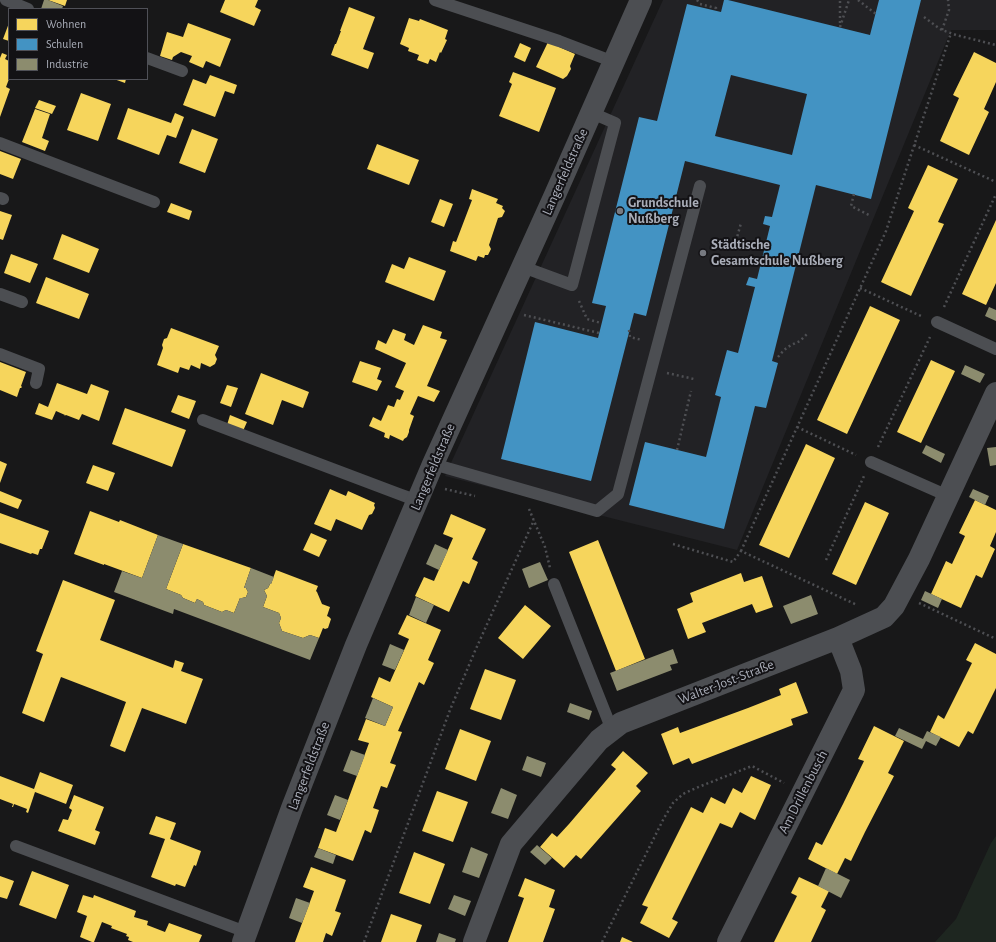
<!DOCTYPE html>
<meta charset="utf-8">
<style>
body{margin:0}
#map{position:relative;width:996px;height:942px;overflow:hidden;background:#181819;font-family:"Alegreya Sans",sans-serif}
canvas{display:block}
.legend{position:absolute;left:8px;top:8px;width:140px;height:72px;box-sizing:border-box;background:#131215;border:1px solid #4f5057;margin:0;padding:5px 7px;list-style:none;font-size:12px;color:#aaaeb9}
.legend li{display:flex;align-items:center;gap:8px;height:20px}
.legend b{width:20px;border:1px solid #4f5057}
</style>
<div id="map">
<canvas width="996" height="942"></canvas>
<ul class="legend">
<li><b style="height:11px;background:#f6d55c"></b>Wohnen</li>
<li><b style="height:11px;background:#4393c3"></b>Schulen</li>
<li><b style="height:11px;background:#8c8c6e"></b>Industrie</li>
</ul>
</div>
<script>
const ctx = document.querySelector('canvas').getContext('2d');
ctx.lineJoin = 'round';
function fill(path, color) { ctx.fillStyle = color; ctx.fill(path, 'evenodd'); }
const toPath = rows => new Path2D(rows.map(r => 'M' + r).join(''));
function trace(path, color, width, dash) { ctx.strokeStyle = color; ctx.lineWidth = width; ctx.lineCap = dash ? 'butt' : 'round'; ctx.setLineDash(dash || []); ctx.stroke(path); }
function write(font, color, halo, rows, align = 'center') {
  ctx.font = font + ' "Alegreya Sans",sans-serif'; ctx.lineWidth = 4; ctx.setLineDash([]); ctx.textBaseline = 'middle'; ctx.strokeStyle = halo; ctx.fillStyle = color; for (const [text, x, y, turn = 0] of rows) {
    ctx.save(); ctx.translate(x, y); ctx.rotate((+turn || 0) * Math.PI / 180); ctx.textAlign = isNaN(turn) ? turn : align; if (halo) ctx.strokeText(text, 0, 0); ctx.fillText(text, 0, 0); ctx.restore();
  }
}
fill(toPath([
 [663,0,996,0,996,30,951,30,737,550,445,476]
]), '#222225');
fill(toPath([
 [996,836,996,942,935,942,956,919,991,843]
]), '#1e2620');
fill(toPath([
 [48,0,67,0,65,6],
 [225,0,258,0,255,7,261,10,254,26,220,12],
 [349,7,375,17,363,49,374,53,368,69,331,55,335,44,336,44,341,31,340,31],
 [409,18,419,21,420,19,448,30,445,39,447,40,441,53,440,52,436,62,430,59,428,64,417,60,419,55,408,51,409,48,400,44],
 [9,23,9,41,3,39],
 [188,23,231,39,220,67,206,61,203,68,189,62,192,56,181,52,173,57,172,60,160,56,167,32,183,37],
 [548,42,575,54,570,66,571,69,567,76,563,79,536,67],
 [520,43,531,48,525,62,514,57],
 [974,52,996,63,996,82,984,109,989,112,969,155,940,141,959,98,953,95],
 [2,53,7,55,5,59,9,61,9,79,6,87,10,89,0,117,0,58],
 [513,72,556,88,539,132,499,116,512,84,509,82],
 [210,75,237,85,234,94,225,91,215,117,183,105,193,79,206,84],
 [114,79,126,79,125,83],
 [81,93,111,104,98,141,67,130],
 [39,100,56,106,52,114,35,108],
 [128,108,171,123,175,113,184,117,176,138,167,135,159,155,117,139],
 [35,109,50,114,42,138,49,141,45,151,22,142],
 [192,129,218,139,205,173,179,163],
 [377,144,419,160,409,185,367,169],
 [0,151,21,159,13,179,0,174],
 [928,165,958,179,938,222,944,224,911,296,881,282,914,211,908,208],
 [472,189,498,199,496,203,503,206,502,208,505,211,502,217,498,218,489,245,491,249,488,255,485,255,484,258,478,256,476,261,450,251,453,241,456,242,472,200,469,199],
 [440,199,453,204,444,227,431,222],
 [171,203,192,211,189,220,167,212],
 [0,211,12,215,3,240,0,239],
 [996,220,996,283,986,305,962,294],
 [62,234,99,249,89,273,53,259],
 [11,254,38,264,30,283,4,273],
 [409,257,446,271,434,301,385,282,392,264,404,269],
 [46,277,89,294,79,319,36,303],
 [870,306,900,320,847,434,817,420],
 [423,325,442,332,440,338,447,340,427,386,440,391,434,402,418,396,410,414,414,416,409,430,409,432,407,437,404,439,403,441,390,435,389,439,384,437,385,433,369,426,373,417,381,421,388,405,394,407,397,399,400,400,404,391,395,387,406,363,375,349,378,340,386,344,393,329,406,334,404,340,414,345],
 [171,328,219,346,215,355,217,359,215,364,210,367,201,363,200,369,191,365,189,370,180,367,178,373,157,365,163,348,162,345,164,339,167,338],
 [931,360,955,371,921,443,897,432],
 [360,361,381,368,377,379,382,381,377,391,352,382],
 [0,362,26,372,21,386,22,387,21,388,20,388,17,397,0,390],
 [261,373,309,392,303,408,282,400,273,425,245,414],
 [57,383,87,394,91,384,109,391,99,421,82,414,79,420,66,415,64,416,65,415,56,411,52,420,35,414,39,403,48,407],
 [227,385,238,388,231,407,220,403],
 [178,395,196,401,189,419,171,412],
 [125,408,186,430,172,467,112,444],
 [230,415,247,422,243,431,227,425],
 [806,444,835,458,789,558,759,545],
 [0,461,7,464,0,483],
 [93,465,115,473,108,491,86,483],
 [330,489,346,496,348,491,375,503,374,505,375,508,372,514,369,515,362,530,336,519,331,531,314,524],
 [0,491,22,500,18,509,0,502],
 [975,500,996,510,996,532,990,546,995,549,982,578,976,575,961,608,931,594,946,561,952,564,965,536,959,533],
 [865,502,889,513,856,585,832,574],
 [90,511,119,522,120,520,158,535,142,578,104,564,104,565,74,554],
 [0,513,49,531,42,549,40,549,38,555,32,553,31,554,0,543],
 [451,514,486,529,472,559,478,562,469,584,463,581,449,612,415,596,424,577,434,581,453,538,443,534],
 [311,533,327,540,319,557,303,550],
 [598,540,645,659,616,671,569,552],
 [183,544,251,568,244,588,246,588,248,592,246,597,242,598,240,598,234,613,226,610,222,612,204,605,203,602,197,599,195,603,183,598,181,595,166,589],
 [276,570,318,586,316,591,317,592,322,604,330,607,327,616,329,617,331,619,328,628,325,629,323,628,319,638,310,635,303,638,282,631,279,623,281,618,279,613,263,607,267,596,264,590,268,588,270,584,271,584],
 [741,573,744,582,762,576,773,607,756,613,752,604,702,623,706,632,688,639,677,609,693,602,690,593],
 [63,580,115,600,100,640,173,668,175,660,184,663,181,671,203,679,186,724,142,708,125,752,110,746,126,702,61,677,44,722,22,713,43,654,36,651],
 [525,605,551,626,523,659,498,638],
 [407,615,441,630,428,660,434,663,424,685,419,682,398,731,402,732,390,763,396,765,387,788,381,786,373,808,379,810,375,822,371,833,365,830,353,861,318,848,325,828,336,832,348,800,369,743,358,740,366,719,385,726,393,707,371,697,379,677,390,682,409,639,398,634],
 [975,643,996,654,996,688,973,734,968,731,959,747,930,732,938,715,944,719,972,663,966,660],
 [485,669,516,680,501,720,470,709],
 [796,682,808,713,791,719,793,725,692,764,689,758,673,765,661,734,678,727,680,733,748,708,781,695,779,689],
 [874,726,904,741,888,773,894,776,865,832,851,861,845,858,837,874,808,859,816,842,822,845,843,804,864,761,858,759],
 [460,729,491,741,476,781,445,769],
 [623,751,648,773,636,786,641,791,581,859,576,855,564,868,540,847,552,833,557,837,569,824,616,769,611,765],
 [40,772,73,785,66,804,35,792,28,813,26,812,27,809,14,804,13,807,12,807,13,804,0,799,0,776,34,789],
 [751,776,771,785,755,820,740,812,732,828,720,823,672,919,678,922,669,938,640,923,648,907,642,905,691,807,703,813,711,797,725,804,733,788,742,793],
 [437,791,468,802,453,842,422,831],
 [74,795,104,807,95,830,100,832,95,845,58,831,63,819,68,820,72,810,69,808],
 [156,816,176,823,170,839,201,851,196,866,194,865,185,887,176,884,175,886,151,877,165,839,149,834],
 [414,852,445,864,430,904,399,893],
 [311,867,346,880,335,911,341,913,332,936,326,933,323,942,295,942,314,891,303,887],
 [32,871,69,885,56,919,19,905],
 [0,876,14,881,7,899,0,897],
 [799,877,829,891,821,907,826,910,811,942,774,942,797,896,791,893],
 [525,878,555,890,549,907,555,909,543,942,508,942,524,898,518,896],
 [83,895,93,898,94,895,136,911,134,917,148,921,147,925,165,932,169,923,202,935,199,942,133,942,128,940,129,937,126,936,127,934,111,928,112,926,102,922,94,942,92,942,80,937,87,916,77,912],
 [391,914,422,925,416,942,381,942],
 [622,937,633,942,620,942]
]), '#f6d55c');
fill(toPath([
 [724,0,728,0,870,35,879,0,921,0,871,199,816,185,772,361,778,363,766,408,755,406,724,529,629,505,645,442,706,457,721,397,715,395,727,350,738,353,755,287,746,285,749,277,757,279,770,226,763,224,765,216,772,217,780,185,685,161,646,316,634,313,591,481,501,459,535,322,598,338,606,306,592,303,639,117,657,121,687,4,721,12],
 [731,75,807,94,792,155,715,136]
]), '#4393c3');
fill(toPath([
 [44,0,48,0,63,6,62,9,41,9],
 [989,307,996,310,996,321,985,316],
 [965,365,985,374,980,383,961,374],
 [926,445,945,454,941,463,922,453],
 [996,447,996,465,990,466,987,448],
 [973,489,989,496,985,505,969,497],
 [158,535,183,544,166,589,181,595,183,598,195,603,197,599,203,602,204,605,222,612,226,610,234,613,240,598,242,598,246,597,248,592,246,588,244,588,251,568,274,577,271,584,270,584,268,588,264,590,267,596,263,607,279,613,281,618,279,623,282,631,303,638,310,635,319,638,310,660,174,609,173,614,114,592,122,571,142,578],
 [435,544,448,550,439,570,426,564],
 [540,562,548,580,529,588,522,569],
 [925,591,942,599,938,608,921,600],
 [811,595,818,614,791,624,783,606],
 [416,597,434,605,426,623,409,615],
 [390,644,404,650,395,670,382,665],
 [673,649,678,663,670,665,672,670,617,691,610,673],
 [373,698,393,707,385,726,365,718],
 [570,703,592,711,589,720,567,712],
 [899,728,923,739,927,731,941,737,936,746,926,741,922,749,895,736],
 [351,750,365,755,357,776,343,771],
 [527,756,546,763,541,777,522,770],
 [501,788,517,795,508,819,491,813],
 [335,795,348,800,340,820,327,815],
 [537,845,552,858,545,865,530,852],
 [471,847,488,854,479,878,462,872],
 [318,848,336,855,333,864,314,857],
 [826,868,850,880,841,898,818,886],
 [454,895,471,901,465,916,448,909],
 [296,898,310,903,302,923,289,918],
 [439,933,456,939,455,942,436,942]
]), '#8c8c6e');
trace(toPath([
 [697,0,700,4,716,8,715,11],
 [858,0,876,14],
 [924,17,940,29,942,30,956,35,996,45],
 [840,23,840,0],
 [840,27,849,0],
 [942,30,949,10,948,0],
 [914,145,996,182],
 [854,194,851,206,869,215],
 [736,241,741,223],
 [860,288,921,316],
 [579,301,587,319,601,323],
 [944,307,996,194],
 [524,315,599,333],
 [629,330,630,337,642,340],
 [778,357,784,350,791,345,800,341,807,334],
 [667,373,694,379],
 [797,427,856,455],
 [878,447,930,337],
 [677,450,691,391],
 [445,489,475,496],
 [529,509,545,547,550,568],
 [673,544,733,562,741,551,857,605],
 [741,551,886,231,951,33],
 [826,560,864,476],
 [919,603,996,639],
 [364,942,450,710,475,651,534,520],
 [602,942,664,818,673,803,683,794,696,788,752,766,784,783]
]), '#4e4f53', 2.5, [2, 3]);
trace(toPath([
 [6,0,28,9],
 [435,0,559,41,614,62],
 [147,58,182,71],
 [0,143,154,202],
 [0,198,3,199],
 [523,267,572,285,615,123,592,113],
 [0,294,22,302],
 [937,322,996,349],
 [0,354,39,369,36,383],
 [203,420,399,494,418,501],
 [871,462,948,496],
 [433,464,597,511,618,494,700,186],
 [554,584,612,730],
 [16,846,246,932]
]), '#4c4e52', 12);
trace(toPath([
 [243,942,292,808,356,645,433,464,554,197,641,0],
 [474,942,511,844,599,740,621,723,838,638,884,617,894,606,919,559,996,393],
 [728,942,854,690,851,671,838,638]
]), '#4c4e52', 22);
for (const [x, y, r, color] of [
 [620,211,4,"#777a81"],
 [703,253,4,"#777a81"]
]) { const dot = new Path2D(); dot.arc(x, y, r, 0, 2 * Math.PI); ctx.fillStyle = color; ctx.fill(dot); trace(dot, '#131215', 1.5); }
write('14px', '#aaaeb9', '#131215', [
 ["Langerfeldstraße",565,172,-66],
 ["Langerfeldstraße",433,467,-67],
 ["Walter-Jost-Straße",726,682,-21],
 ["Langerfeldstraße",309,766,-69],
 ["Am Drillenbusch",803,792,-63]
]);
write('bold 14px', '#aaaeb9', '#131215', [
 ["Grundschule",628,203],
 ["Nußberg",628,219],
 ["Städtische",711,245],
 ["Gesamtschule Nußberg",711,261]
], 'left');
</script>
